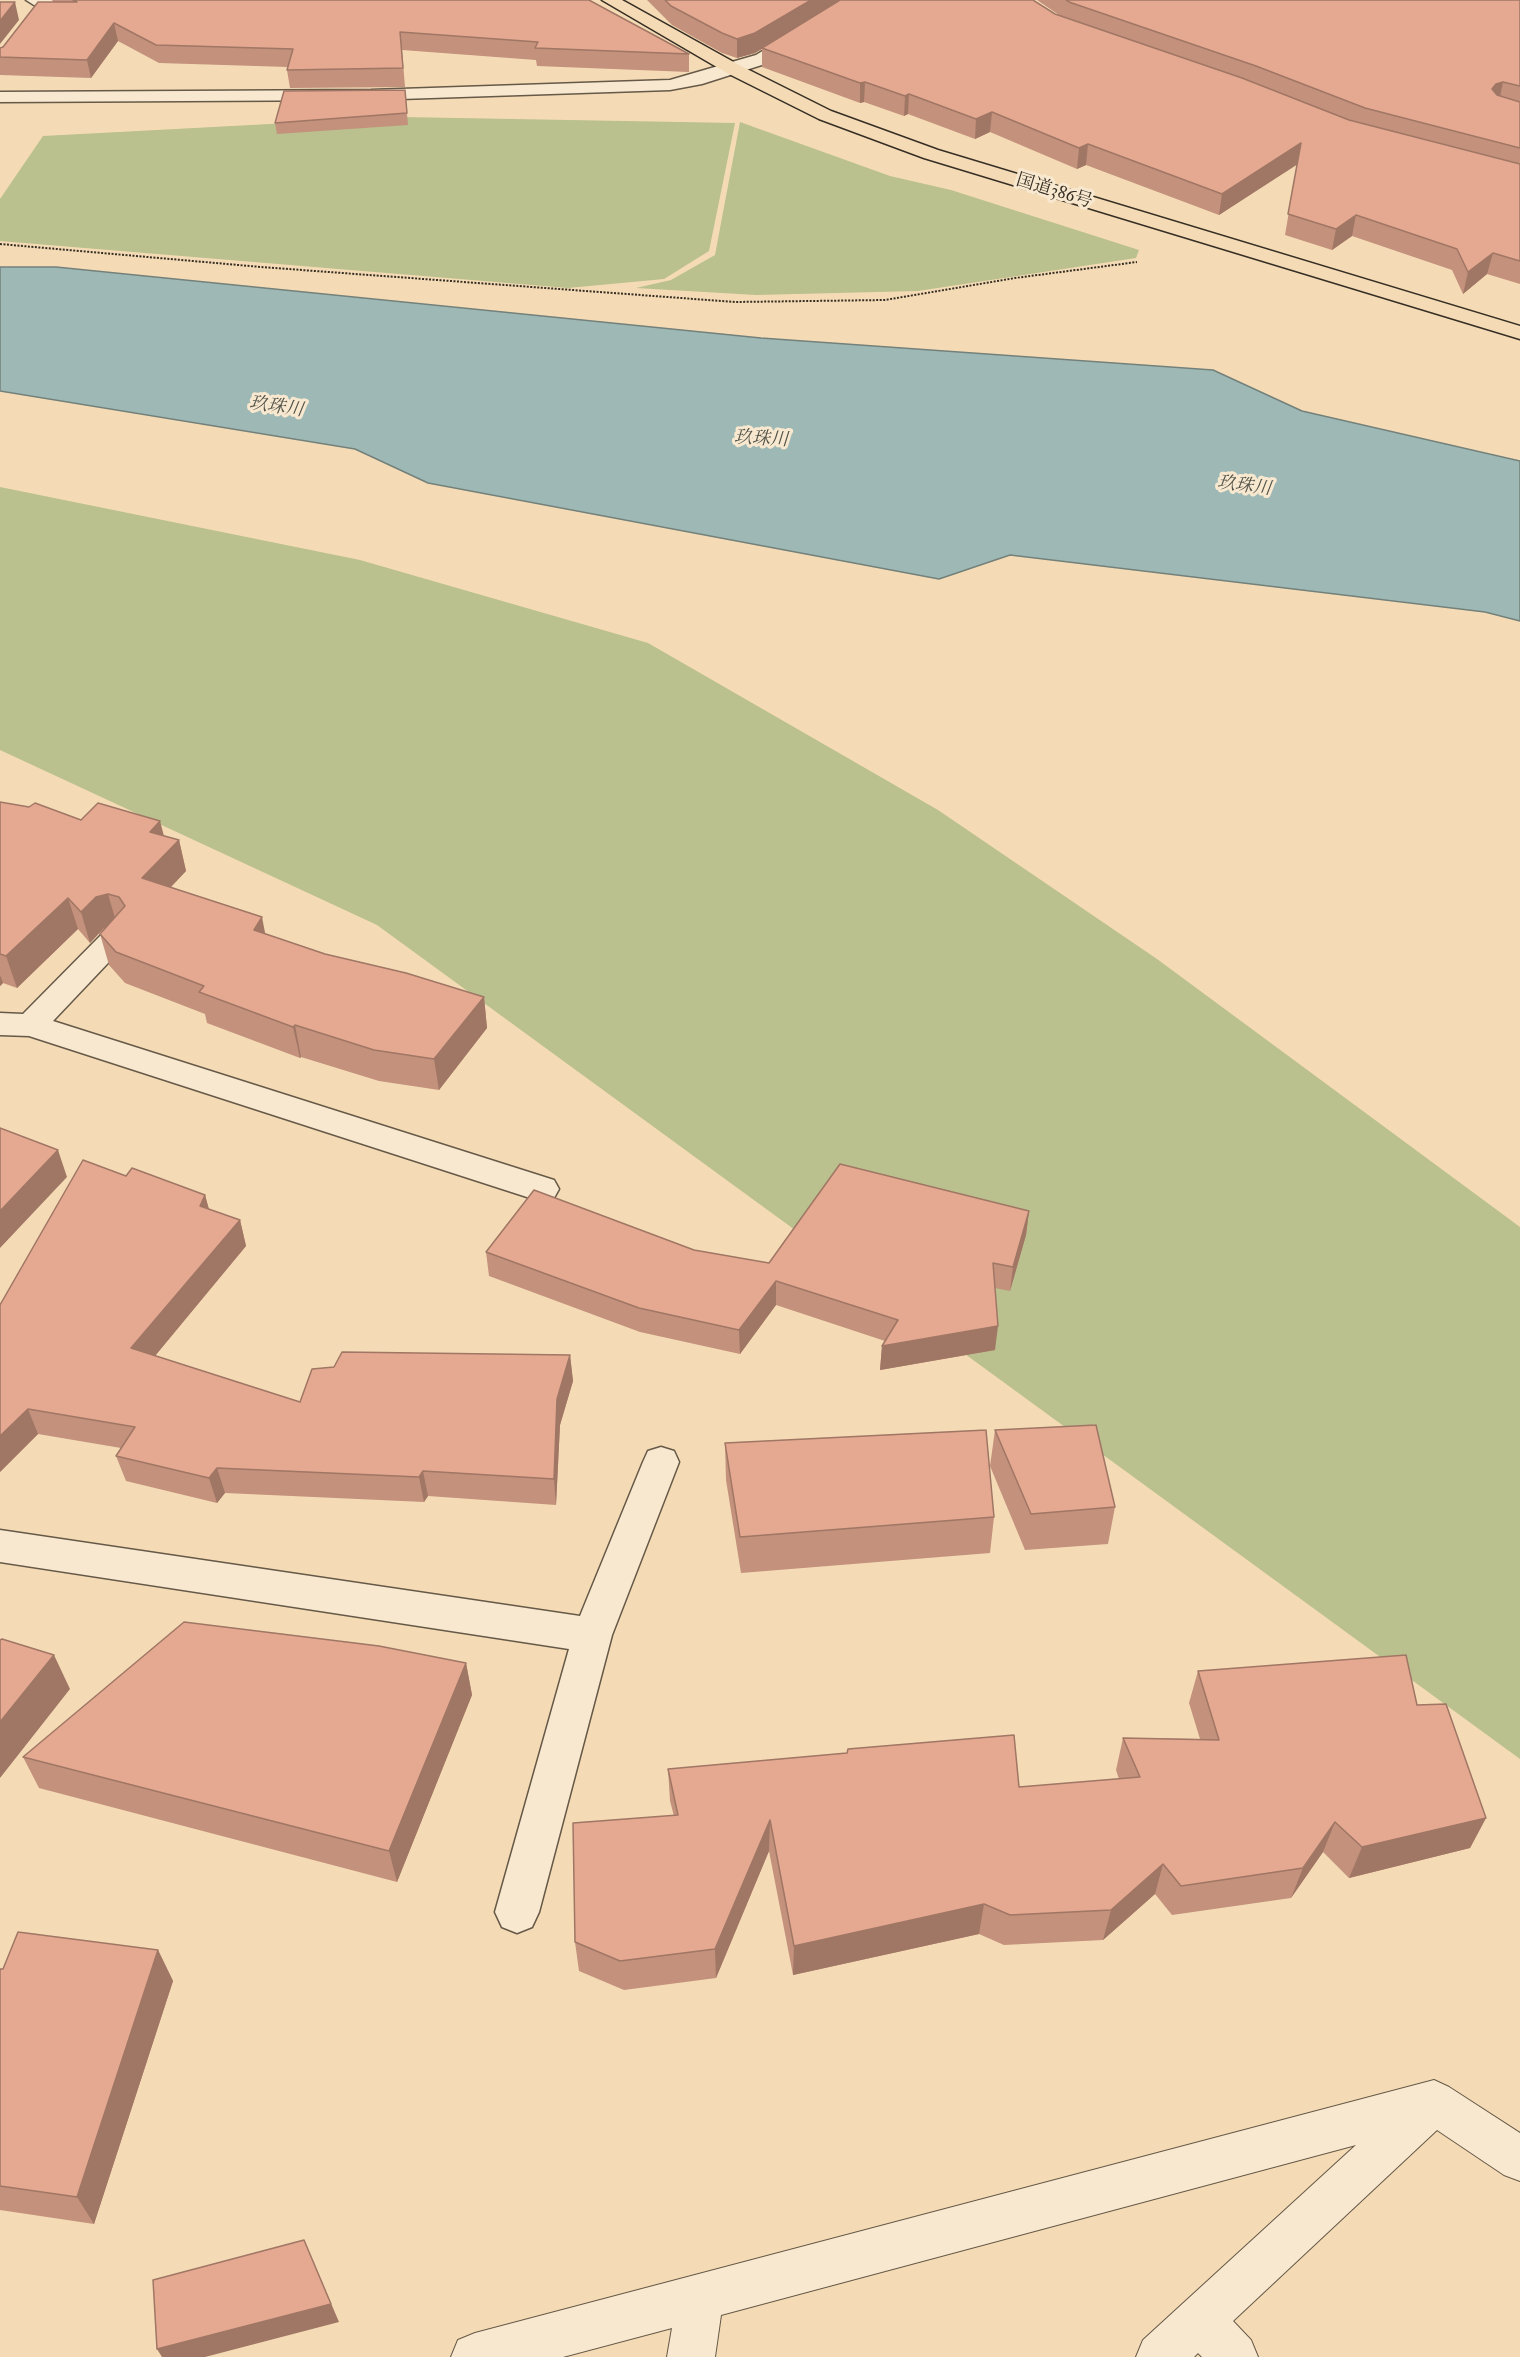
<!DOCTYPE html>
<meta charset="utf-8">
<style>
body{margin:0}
canvas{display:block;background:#f4dbb5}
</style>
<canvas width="1520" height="2357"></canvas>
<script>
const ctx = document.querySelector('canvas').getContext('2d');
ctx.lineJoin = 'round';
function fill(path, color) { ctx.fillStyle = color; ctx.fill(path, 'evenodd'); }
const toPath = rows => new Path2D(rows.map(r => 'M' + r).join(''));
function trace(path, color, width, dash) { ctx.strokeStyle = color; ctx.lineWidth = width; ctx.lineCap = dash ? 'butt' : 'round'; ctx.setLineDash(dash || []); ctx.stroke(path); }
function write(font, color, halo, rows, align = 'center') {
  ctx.font = font + ' "IM FELL Double Pica","Noto Serif JP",serif'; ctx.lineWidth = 6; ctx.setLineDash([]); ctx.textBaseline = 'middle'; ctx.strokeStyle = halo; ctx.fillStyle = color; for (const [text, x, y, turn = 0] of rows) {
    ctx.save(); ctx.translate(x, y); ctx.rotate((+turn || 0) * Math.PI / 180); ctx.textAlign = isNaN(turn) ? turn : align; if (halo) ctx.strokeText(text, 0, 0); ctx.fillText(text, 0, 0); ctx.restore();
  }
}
fill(toPath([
 [402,117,735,123,709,251,664,279,568,288,0,241,0,199,43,136],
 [740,122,890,176,951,190,1139,250,1136,258,918,291,756,295,636,288,671,280,715,255],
 [0,487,360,560,648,643,938,810,1157,959,1520,1227,1520,1759,377,925,0,750]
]), '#bac08e');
const water = toPath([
 [0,267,56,267,761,338,1213,370,1302,411,1520,461,1520,621,1485,612,1010,555,939,579,428,483,355,449,0,391,0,267]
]);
fill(water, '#9eb9b5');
trace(water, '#74817b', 1.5);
const service = toPath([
 [1434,2080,1449,2087,1520,2133,1520,2181,1504,2175,1437,2130,1233,2321,1251,2340,1258,2357,1202,2357,1198,2353,1194,2357,1136,2357,1143,2340,1356,2145,721,2315,715,2357,667,2357,672,2328,563,2357,451,2357,458,2340,475,2333,1434,2080]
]);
const minor = toPath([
 [26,0,64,0,56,5,34,5,26,0],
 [846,0,866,0,768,63,702,84,670,90,371,100,0,102,0,92,371,90,670,80,756,55,846,0],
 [116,927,126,930,131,937,126,944,53,1021,554,1180,559,1189,554,1198,542,1201,530,1198,29,1036,0,1035,0,1013,23,1014,106,930,116,927],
 [661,1447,674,1451,679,1462,612,1635,539,1912,532,1927,517,1933,502,1927,495,1912,569,1649,0,1562,0,1530,580,1616,643,1462,648,1451,661,1447]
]);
const trunk = toPath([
 [602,0,622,0,739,65,831,111,938,150,1520,326,1520,339,924,158,819,119,727,73,602,0]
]);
trace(service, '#665948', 2);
trace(minor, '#665948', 3);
trace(trunk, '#362e24', 3);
trace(toPath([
 [0,244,261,267,735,302,885,300,1015,278,1137,262]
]), '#362e24', 2, [2, 1.5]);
fill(service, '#f8e8cf');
fill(minor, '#f8e8cf');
fill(trunk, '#f4dbb5');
fill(toPath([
 [52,0,589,0,689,54,689,72,537,66,536,60,402,50,405,87,290,88,287,70,288,67,159,63,118,41,91,78,0,75,0,48,3,47,53,2],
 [647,0,1033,0,1055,14,1059,15,1037,0,1520,0,1520,284,1487,274,1463,294,1452,270,1352,236,1332,250,1285,235,1297,164,1219,215,1086,165,1077,169,990,132,975,139,908,114,904,116,864,102,860,103,762,67,762,49,755,53,737,58,722,53,672,25],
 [405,90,408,125,277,134,275,123],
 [0,802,81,820,164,836,179,840,186,871,171,887,265,934,325,954,484,997,487,1028,439,1090,379,1081,301,1057,300,1058,207,1023,205,1014,125,983,109,965,100,934,104,928,90,943,78,929,17,988,3,983,0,986],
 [126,1176,205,1195,209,1209,240,1220,246,1246,155,1356,300,1402,570,1355,573,1381,560,1425,556,1505,428,1496,424,1502,225,1493,217,1503,126,1481,116,1456,121,1448,38,1434,0,1472],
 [1029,1211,1026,1235,1010,1291,995,1288,995,1350,880,1370,882,1346,885,1341,776,1305,740,1354,640,1332,489,1276,486,1252,769,1263],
 [995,1430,1115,1507,1108,1544,1025,1550,990,1466],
 [725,1443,994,1517,990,1553,741,1573,726,1480],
 [466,1663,472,1695,397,1882,39,1788,23,1757],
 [1198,1671,1417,1705,1486,1818,1470,1848,1349,1878,1323,1852,1291,1898,1172,1915,1155,1894,1103,1940,1004,1945,979,1934,793,1975,769,1851,716,1978,624,1990,579,1971,575,1942,674,1816,670,1801,668,1769,1019,1787,1119,1779,1116,1770,1123,1738,1200,1739,1189,1703],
 [158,1950,173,1981,94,2224,0,2210,0,1969,3,1969]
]), '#c4917c');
fill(toPath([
 [811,0,842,0,755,53,737,58,737,39],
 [15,2,19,20,0,44,0,21],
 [114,23,118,41,91,78,87,60],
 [865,82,864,102,860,103,860,83],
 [1503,82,1499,102,1492,89,1496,84],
 [909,94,908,114,904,116,905,96],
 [992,112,990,132,975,139,976,119],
 [1301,143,1298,164,1219,215,1222,194],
 [1088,144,1086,165,1077,169,1079,148],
 [1356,215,1352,236,1332,250,1336,229],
 [1493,253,1487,274,1463,294,1468,272],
 [160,821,168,851,179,840,186,871,150,909,142,878,150,832],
 [108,894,117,925,104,928,90,943,81,912,96,897],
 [68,898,78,929,17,988,6,956],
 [262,917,268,948,254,930],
 [0,975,3,983,0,986],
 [484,997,487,1028,439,1090,434,1059],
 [295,1025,301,1057,300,1058,293,1027],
 [58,1150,67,1177,0,1248,0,1211],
 [205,1195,212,1221,200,1206],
 [1029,1211,1026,1235,1010,1291,1013,1267],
 [240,1220,246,1246,140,1374,131,1348],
 [776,1281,776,1305,740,1354,739,1330],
 [998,1326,995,1350,880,1370,882,1346],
 [570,1355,573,1381,560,1425,556,1505,554,1479,557,1399],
 [28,1409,38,1434,0,1472,0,1436],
 [217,1468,225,1493,217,1503,209,1478],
 [423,1471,428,1496,424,1502,419,1477],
 [54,1655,70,1689,0,1778,0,1722],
 [466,1663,472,1695,397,1882,389,1851],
 [1486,1818,1470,1848,1349,1878,1362,1847],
 [770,1820,769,1851,716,1978,715,1949],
 [1335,1822,1323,1852,1291,1898,1303,1868],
 [1163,1864,1155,1894,1103,1940,1111,1910],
 [984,1904,979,1934,793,1975,794,1946],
 [158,1950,173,1981,94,2224,77,2197],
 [304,2240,339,2322,205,2357,162,2357,157,2349]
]), '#a07665');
const building = toPath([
 [73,0,589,0,689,54,535,48,538,42,400,32,403,68,287,70,293,49,156,45,114,23,87,60,0,57,0,48,3,47,38,2,77,2,73,0],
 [665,0,811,0,755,33,737,39,722,33,671,6,665,0],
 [840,0,1033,0,1055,14,1242,78,1349,120,1520,164,1520,261,1493,253,1468,272,1457,249,1356,215,1336,229,1288,214,1301,143,1222,194,1088,144,1079,148,992,112,976,119,909,94,905,96,865,82,860,83,762,48,840,0],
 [1066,0,1520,0,1520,86,1503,82,1496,84,1492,89,1497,95,1520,102,1520,148,1365,108,1256,66,1069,2,1066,0],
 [0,2,15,2,0,21,0,2],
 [405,90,407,113,275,123,284,91,405,90],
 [0,802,29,807,35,803,81,820,98,803,160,821,150,832,179,840,142,878,262,917,254,930,325,954,406,973,484,997,434,1059,374,1050,295,1025,293,1027,199,992,204,986,116,952,100,934,125,906,119,897,108,894,96,897,81,912,68,898,6,956,0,954,0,802],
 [0,1128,58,1150,0,1211,0,1128],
 [83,1160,126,1176,132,1168,205,1195,200,1206,240,1220,131,1348,300,1402,312,1369,334,1367,342,1352,570,1355,557,1399,554,1479,423,1471,419,1477,217,1468,209,1478,116,1456,135,1427,28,1409,0,1436,0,1305,83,1160],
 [840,1164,1029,1211,1013,1267,993,1263,998,1326,882,1346,898,1320,776,1281,739,1330,639,1308,486,1252,534,1190,694,1250,769,1263,840,1164],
 [1096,1425,1115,1507,1031,1514,995,1430,1096,1425],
 [986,1430,994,1517,740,1537,725,1443,986,1430],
 [184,1622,379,1646,466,1663,389,1851,23,1757,184,1622],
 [2,1639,54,1655,0,1722,0,1640,2,1639],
 [1406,1655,1417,1705,1446,1704,1486,1818,1362,1847,1335,1822,1303,1868,1181,1886,1163,1864,1111,1910,1010,1915,984,1904,794,1946,770,1820,715,1949,620,1961,575,1942,573,1823,678,1815,668,1769,847,1753,848,1749,1014,1735,1019,1787,1140,1777,1123,1738,1219,1740,1198,1671,1406,1655],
 [18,1932,158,1950,77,2197,0,2186,0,1969,3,1969,18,1932],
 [304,2240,331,2304,157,2349,153,2280,304,2240]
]);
fill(building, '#e4a990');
trace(building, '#a07665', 1.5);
write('18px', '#362e24', '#f8e8cf', [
 ["国道386号",1054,192,17]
]);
write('italic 18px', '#505148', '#f8e8cf', [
 ["玖珠川",276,408,8],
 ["玖珠川",761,440,3],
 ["玖珠川",1244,487,7]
]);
</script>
